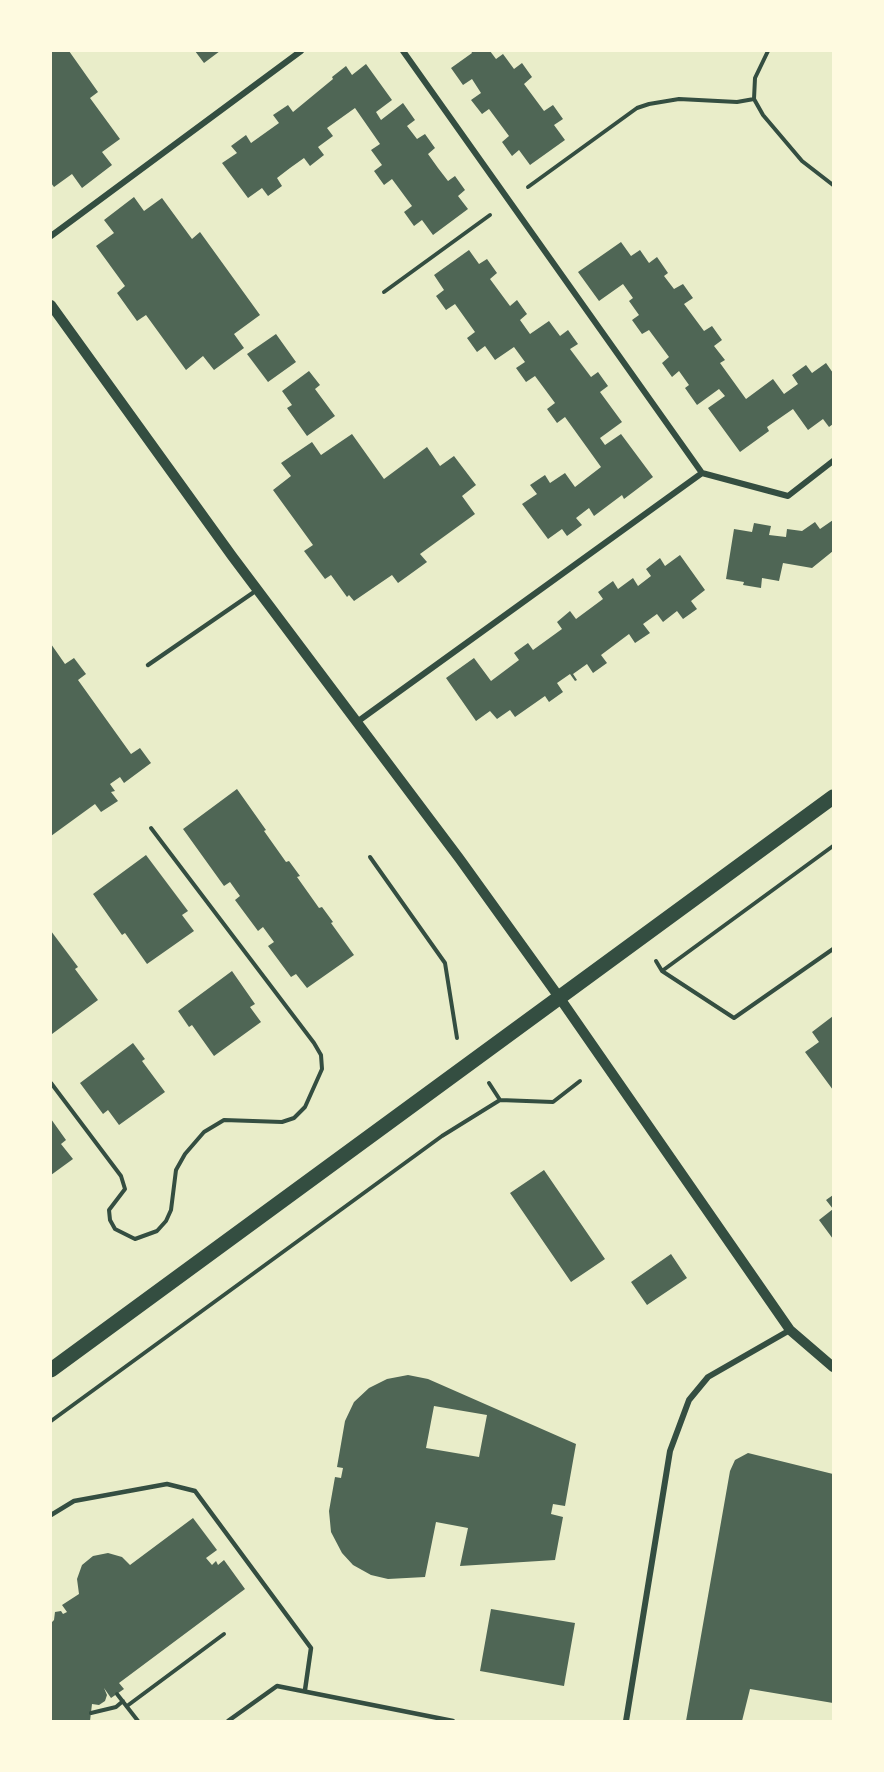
<!DOCTYPE html>
<style>
body{margin:0}
#map{position:relative;width:884px;height:1772px;overflow:hidden;background:#e9edc9;font-family:"Archivo Narrow",sans-serif}
canvas{display:block}
.frame{position:absolute;inset:0;border:52px solid #fefae0;pointer-events:none}
</style>
<div id="map">
<canvas width="884" height="1772"></canvas>
<div class="frame"></div>
</div>
<script>
const ctx = document.querySelector('canvas').getContext('2d');
ctx.lineJoin = 'round';
function fill(path, color) { ctx.fillStyle = color; ctx.fill(path, 'evenodd'); }
const toPath = rows => new Path2D(rows.map(r => 'M' + r).join(''));
function trace(path, color, width, dash) { ctx.strokeStyle = color; ctx.lineWidth = width; ctx.lineCap = dash ? 'butt' : 'round'; ctx.setLineDash(dash || []); ctx.stroke(path); }
fill(toPath([
 [51,51,69,51,98,92,90,98,120,139,102,152,112,165,82,188,72,174,54,187,51,183],
 [195,51,220,51,204,63],
 [471,51,490,51,496,59,503,54,514,69,522,63,532,77,524,84,544,111,553,105,563,119,554,125,565,140,530,165,519,150,512,156,502,142,509,136,489,109,482,114,471,100,481,93,472,79,463,85,451,68,472,53],
 [366,64,392,100,376,112,381,120,403,103,415,120,407,126,417,139,425,134,435,148,428,154,438,168,448,181,455,176,465,190,458,196,468,209,433,235,422,220,414,226,404,212,412,206,392,179,384,185,374,171,382,165,371,150,380,144,355,108,327,128,333,136,318,147,324,155,310,166,304,158,290,168,277,178,282,186,268,196,262,188,248,198,222,163,237,153,231,146,246,135,251,143,279,123,273,115,288,105,293,112,333,79,332,77,346,66,352,75],
 [134,197,144,211,162,198,192,239,200,232,260,315,234,334,244,348,214,370,203,356,186,370,146,315,137,321,117,293,125,286,96,246,114,233,104,220],
 [621,242,631,256,640,250,649,263,657,257,668,273,664,276,674,289,683,284,693,298,684,304,704,331,712,326,722,340,714,346,725,360,720,363,746,399,773,379,784,394,798,384,792,375,806,365,812,373,826,363,833,373,833,424,829,427,823,419,808,430,793,409,767,427,769,431,740,452,708,408,725,396,719,389,697,405,685,388,689,385,679,371,672,377,662,363,669,357,649,330,642,334,632,320,639,315,629,301,633,298,623,284,599,301,578,272],
 [469,250,479,264,487,259,497,273,490,279,510,306,517,300,527,314,520,320,530,334,549,321,560,336,568,330,578,344,570,349,591,377,598,372,608,386,600,392,622,422,600,438,605,445,621,434,653,477,624,499,622,495,594,516,589,508,576,518,582,525,567,536,562,529,548,539,522,504,537,494,530,485,545,475,550,483,565,473,575,487,601,467,565,417,557,423,547,409,555,403,535,376,526,382,516,368,525,362,514,347,495,360,485,346,477,352,467,338,475,332,455,304,446,310,436,296,444,290,434,275],
 [276,334,296,362,268,382,247,354],
 [309,371,320,385,315,389,335,416,307,436,287,408,292,405,282,391],
 [352,434,384,479,427,447,440,466,454,456,476,485,462,496,475,514,420,554,427,562,398,583,392,575,354,601,349,595,347,597,331,575,325,579,304,551,313,545,273,490,291,476,281,463,312,442,321,455],
 [833,520,833,551,812,568,783,563,779,581,762,578,761,588,743,585,744,582,726,579,734,529,752,532,754,523,771,526,769,535,786,537,787,529,802,531,815,522,820,529],
 [680,555,705,590,691,601,697,609,683,619,677,611,663,622,657,614,643,624,650,633,635,643,629,634,601,655,607,663,593,673,587,664,573,674,577,680,575,681,570,674,557,683,563,692,549,702,545,696,515,717,510,710,497,719,490,711,476,721,446,678,474,658,491,681,519,660,514,653,528,643,533,650,562,629,557,622,570,611,576,619,603,599,598,592,613,581,618,589,633,578,638,586,651,576,646,569,660,558,665,566],
 [51,644,65,664,74,658,86,674,78,680,131,754,140,748,151,763,124,783,120,777,110,784,115,791,111,792,118,801,101,812,95,804,51,836],
 [237,789,266,830,264,831,286,862,289,861,300,876,297,877,319,908,322,907,333,922,331,923,354,955,307,988,296,974,291,977,268,946,274,942,263,927,258,931,235,900,240,896,230,882,224,886,183,829],
 [146,855,188,911,182,915,194,931,147,964,125,933,122,935,93,894],
 [51,931,78,967,75,969,98,1000,52,1034],
 [232,971,255,1004,250,1007,261,1022,214,1056,192,1025,189,1027,178,1011],
 [833,1016,833,1090,805,1052,819,1042,812,1032],
 [133,1043,145,1059,142,1061,165,1092,119,1125,108,1110,103,1114,80,1083],
 [51,1119,66,1140,61,1144,73,1159,51,1175],
 [544,1170,605,1259,571,1282,510,1193],
 [833,1195,833,1239,819,1220,833,1209,826,1200],
 [671,1254,687,1278,647,1305,631,1282],
 [408,1375,428,1379,576,1444,565,1506,553,1504,551,1514,563,1517,555,1560,460,1566,468,1528,436,1522,425,1577,388,1579,371,1575,353,1565,342,1553,331,1532,329,1511,335,1477,341,1478,343,1468,337,1467,345,1421,354,1402,369,1388,387,1379],
 [434,1406,487,1415,479,1457,426,1448],
 [748,1453,833,1474,833,1703,750,1689,742,1721,686,1721,730,1471,735,1460],
 [193,1518,217,1550,206,1558,212,1565,216,1561,218,1565,224,1560,245,1589,119,1683,124,1689,111,1698,104,1688,107,1695,105,1701,99,1705,92,1704,90,1721,51,1721,51,1623,54,1620,55,1612,61,1611,63,1614,67,1612,62,1605,79,1594,77,1579,82,1565,93,1556,108,1553,122,1557,130,1565],
 [491,1609,575,1623,564,1686,480,1671]
]), '#4f6655');
trace(toPath([
 [768,51,755,78,754,99,763,115,802,161,833,185],
 [528,187,637,108,649,104,679,99,737,102,754,99],
 [384,292,490,215],
 [370,857,445,963,457,1038],
 [656,961,662,971,734,1018,833,949],
 [662,971,833,846],
 [51,1083,121,1176,125,1189,109,1210,110,1220,115,1229,135,1239,157,1231,166,1221,171,1210,176,1170,185,1154,204,1132,224,1120,282,1122,294,1118,305,1107,322,1069,321,1055,314,1043,151,828],
 [489,1083,500,1100],
 [51,1421,442,1136,500,1100,553,1102,580,1081],
 [117,1694,138,1721],
 [127,1706,224,1634],
 [91,1713,116,1707,123,1701]
]), '#344e41', 4);
trace(toPath([
 [148,665,257,590],
 [51,1515,74,1501,167,1484,195,1491,311,1648,305,1690],
 [228,1721,277,1686,453,1721]
]), '#344e41', 4.5);
trace(toPath([
 [51,236,301,51],
 [702,473,788,496,833,461],
 [357,722,702,473,403,51],
 [626,1721,670,1451,689,1400,708,1377,790,1330]
]), '#344e41', 6);
trace(toPath([
 [51,305,232,556,459,858,559,997,790,1330,833,1367]
]), '#344e41', 10);
trace(toPath([
 [51,1370,833,797]
]), '#344e41', 15);
</script>
